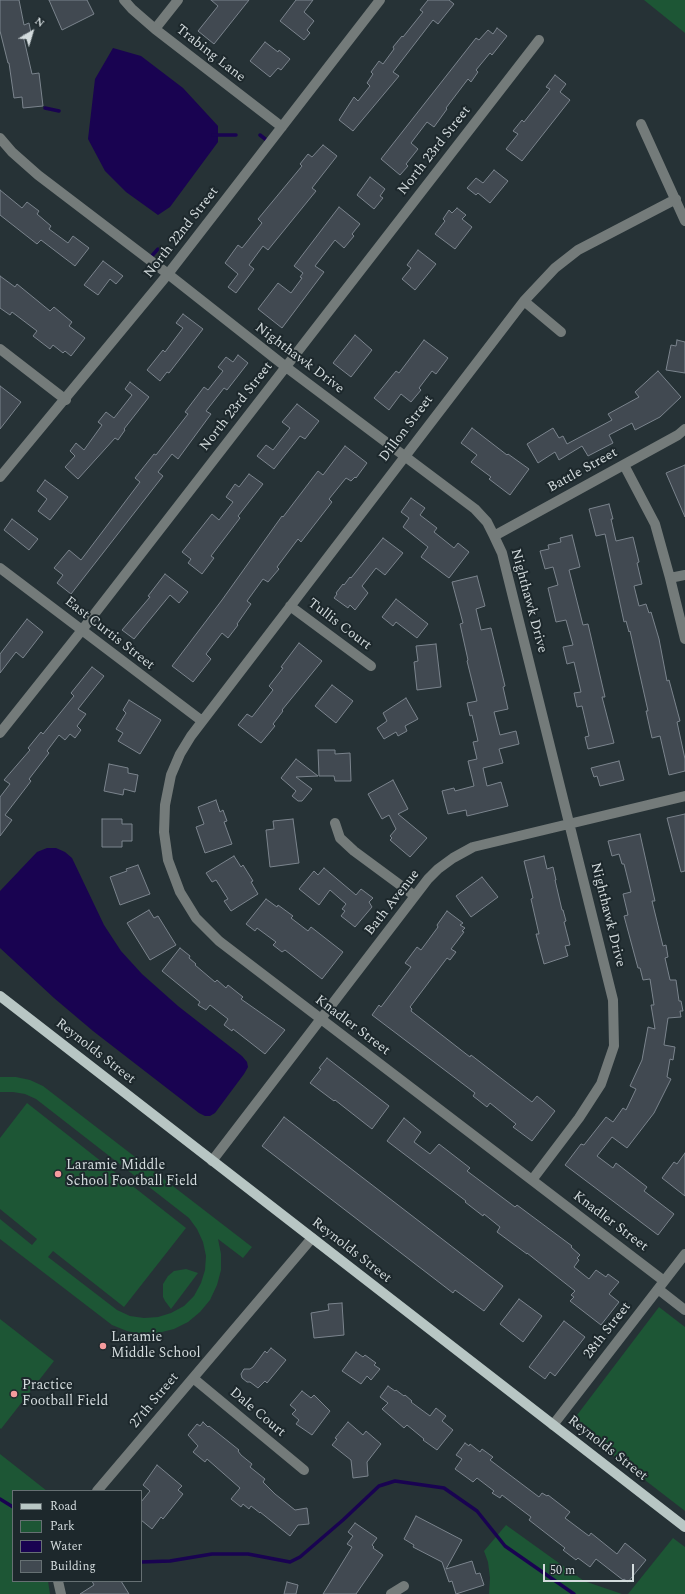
<!DOCTYPE html>
<style>
body{margin:0}
#map{position:relative;width:685px;height:1594px;overflow:hidden;background:#263236;font-family:Spectral,serif}
canvas{display:block}
.legend{position:absolute;left:12px;top:1490px;width:130px;height:92px;box-sizing:border-box;background:#1d282c;border:1px solid #667073;margin:0;padding:5px 7px;list-style:none;font-size:12px;color:#d3dbdd}
.legend li{display:flex;align-items:center;gap:8px;height:20px}
.legend b{width:20px;border:1px solid #667073}
.north{position:absolute;left:12px;top:12px;width:40px;height:40px;-webkit-text-stroke:3px #1d282c;paint-order:stroke;rotate:38deg;font-size:11px;font-weight:700;line-height:16px;text-align:center;color:#d3dbdd}
.north::after{content:'';display:block;margin:auto;width:14px;height:18px;background:#d3dbdd;clip-path:polygon(50% 0,100% 100%,50% 72%,0 100%)}
.scale{position:absolute;left:543px;top:1564px;width:91px;height:18px;box-sizing:border-box;border:2px solid #d3dbdd;border-top:0;padding-left:5px;font-size:12px;line-height:14px;white-space:nowrap;color:#d3dbdd;-webkit-text-stroke:3px #1d282c;paint-order:stroke}
</style>
<div id="map">
<canvas width="685" height="1594"></canvas>
<ul class="legend">
<li><b style="height:5px;background:#b8c6c4"></b>Road</li>
<li><b style="height:11px;background:#1d5635"></b>Park</li>
<li><b style="height:11px;background:#190351"></b>Water</li>
<li><b style="height:11px;background:#414951"></b>Building</li>
</ul>
<div class="north">N</div>
<div class="scale">50 m</div>
</div>
<script>
const ctx = document.querySelector('canvas').getContext('2d');
ctx.lineJoin = 'round';
function fill(path, color) { ctx.fillStyle = color; ctx.fill(path, 'evenodd'); }
const toPath = rows => new Path2D(rows.map(r => 'M' + r).join(''));
function trace(path, color, width, dash) { ctx.strokeStyle = color; ctx.lineWidth = width; ctx.lineCap = dash ? 'butt' : 'round'; ctx.setLineDash(dash || []); ctx.stroke(path); }
function write(font, color, halo, rows, align = 'center') {
  ctx.font = font + ' Spectral,serif'; ctx.lineWidth = 4; ctx.setLineDash([]); ctx.textBaseline = 'middle'; ctx.strokeStyle = halo; ctx.fillStyle = color; for (const [text, x, y, turn = 0] of rows) {
    ctx.save(); ctx.translate(x, y); ctx.rotate((+turn || 0) * Math.PI / 180); ctx.textAlign = isNaN(turn) ? turn : align; if (halo) ctx.strokeText(text, 0, 0); ctx.fillText(text, 0, 0); ctx.restore();
  }
}
fill(toPath([
 [644,0,685,0,685,33],
 [0,1077,16,1077,30,1080,43,1086,252,1247,243,1258,218,1239,221,1254,221,1270,217,1285,210,1300,200,1312,188,1322,174,1329,158,1333,142,1334,127,1331,112,1325,0,1239,0,1219,32,1245,37,1239,0,1209,0,1138,27,1103,186,1228,124,1307,53,1251,48,1257,117,1310,130,1316,144,1318,158,1317,171,1313,184,1306,194,1296,201,1283,205,1270,206,1256,203,1242,197,1229,189,1218,36,1099,25,1094,13,1092,0,1092],
 [186,1269,198,1273,171,1309,165,1301,163,1297,163,1284,168,1276,174,1271],
 [659,1307,685,1327,685,1511,571,1423],
 [0,1319,54,1361,1,1429,0,1428],
 [0,1454,47,1491,13,1491,13,1581,48,1581,50,1594,0,1594],
 [506,1525,584,1581,622,1594,489,1594,490,1578,488,1562,484,1551],
 [673,1538,685,1547,685,1594,628,1594]
]), '#1d5635');
fill(toPath([
 [113,48,141,56,183,88,218,126,218,142,170,207,158,215,126,192,105,171,88,139,95,79],
 [47,848,56,848,65,852,72,858,104,925,121,951,142,974,178,1006,242,1056,247,1062,248,1067,244,1074,215,1113,210,1116,205,1116,199,1113,93,1031,54,998,0,948,0,891,37,852]
]), '#190351');
trace(toPath([
 [45,108,59,111],
 [213,135,236,135],
 [260,135,269,142],
 [149,259,158,249],
 [0,1499,13,1507],
 [141,1562,170,1561,212,1554,248,1554,290,1562,300,1557,343,1520,379,1486,395,1481,444,1488,477,1511,505,1546,574,1594]
]), '#190351', 3.5);
const building = toPath([
 [0,0,19,0,24,25,29,23,31,33,23,35,32,74,39,73,43,106,23,108,22,97,14,98,9,63,8,63,0,31,0,0],
 [49,0,87,0,94,14,62,30,49,0],
 [211,0,249,0,214,44,198,31,218,6,211,0],
 [296,0,313,0,304,12,314,21,307,30,310,33,304,40,280,21,296,0],
 [428,0,449,0,454,4,438,24,433,20,393,72,399,76,353,131,339,120,354,97,358,101,370,86,367,83,373,74,371,72,379,61,383,64,394,49,393,47,402,36,403,37,423,12,420,10,428,0],
 [497,28,507,36,492,55,490,53,476,70,478,72,471,82,468,79,446,108,447,109,434,127,427,122,411,143,418,149,406,164,408,166,400,175,381,159,476,38,479,40,488,30,493,34,497,28],
 [265,42,278,52,279,50,290,59,281,70,278,68,270,77,250,61,265,42],
 [555,75,566,84,560,92,570,100,522,161,506,149,518,134,513,131,522,120,524,122,550,89,546,87,555,75],
 [323,145,337,156,312,188,316,191,294,218,268,250,263,246,249,265,254,269,236,293,228,287,238,274,225,263,238,245,242,248,262,223,258,219,302,166,300,164,308,154,312,157,323,145],
 [494,170,508,181,490,203,478,193,476,195,467,188,476,178,483,183,494,170],
 [370,177,385,189,380,196,383,198,374,209,357,195,370,177],
 [0,190,22,208,27,202,39,211,37,214,51,226,49,229,68,243,73,236,89,248,75,266,41,240,37,244,0,215,0,190],
 [339,207,360,224,352,234,354,236,344,248,335,240,315,266,324,272,282,328,258,309,278,283,291,293,302,278,300,277,303,273,294,266,339,207],
 [457,208,466,215,462,219,472,227,455,249,435,234,445,221,443,219,449,210,452,213,457,208],
 [418,250,436,264,415,290,402,279,411,268,407,265,418,250],
 [103,261,123,276,116,284,110,279,98,295,84,285,103,261],
 [0,276,15,287,17,284,50,311,54,307,72,322,69,326,85,338,71,356,65,351,63,353,53,345,50,349,33,336,37,331,12,312,10,315,0,308,0,276],
 [183,314,203,329,169,373,167,372,160,381,147,370,163,350,165,352,183,328,176,323,183,314],
 [355,335,372,350,351,377,333,363,355,335],
 [424,340,448,358,436,374,432,371,419,388,421,390,411,402,401,394,389,410,374,398,396,371,399,373,424,340],
 [677,340,685,342,685,373,666,370,671,345,676,346,677,340],
 [238,355,248,363,227,390,224,388,206,411,211,414,178,459,172,454,158,472,163,476,71,594,57,583,63,575,54,568,69,550,81,560,140,482,135,478,154,454,156,455,188,414,185,412,204,387,208,390,223,371,218,367,226,357,233,362,238,355],
 [658,371,681,397,660,417,635,430,632,423,609,435,613,443,588,456,582,446,559,460,555,452,538,463,527,444,553,428,559,438,563,436,567,444,612,420,608,414,639,397,635,392,658,371],
 [130,382,149,397,124,429,125,430,118,440,115,438,78,479,65,467,75,456,70,451,76,443,84,450,102,425,98,422,106,412,114,418,132,395,125,389,130,382],
 [0,386,21,402,0,429,0,386],
 [297,404,319,421,305,439,300,436,274,469,257,456,266,445,273,450,290,428,282,422,297,404],
 [472,428,507,455,508,454,529,469,510,495,489,479,491,477,471,462,477,455,461,443,472,428],
 [345,446,367,463,356,478,355,477,351,481,346,478,329,499,332,502,301,542,298,539,277,567,279,569,268,582,263,579,247,601,251,604,237,624,238,625,228,638,222,633,206,654,211,659,193,682,172,666,222,600,282,516,283,517,318,471,323,475,345,446],
 [685,465,685,517,666,473,685,465],
 [249,474,263,484,238,516,240,518,211,556,214,558,202,574,188,563,191,559,182,552,212,514,219,520,233,502,226,497,235,484,239,487,249,474],
 [45,480,68,497,50,520,38,511,47,499,37,491,45,480],
 [411,498,425,508,420,515,437,528,434,532,454,548,458,543,469,552,449,578,421,557,428,547,403,527,409,518,401,512,411,498],
 [609,504,613,519,611,519,616,541,633,537,639,562,637,563,642,584,634,586,639,606,646,604,649,613,651,612,659,639,667,681,669,680,680,721,677,722,685,759,685,771,669,775,660,736,652,738,646,711,648,711,630,631,629,632,626,621,624,622,605,534,596,536,589,509,609,504],
 [12,519,38,539,29,550,4,530,12,519],
 [572,535,580,567,569,570,583,625,588,624,605,697,602,697,614,743,588,749,585,737,589,736,582,706,577,707,574,693,581,692,574,662,567,664,563,647,573,645,566,620,556,622,548,588,558,585,553,567,545,569,540,551,549,549,548,545,561,542,560,538,572,535],
 [383,538,403,553,385,575,376,568,362,586,368,593,355,610,350,605,348,608,334,598,337,594,336,593,343,584,344,585,350,577,351,578,383,538],
 [165,574,188,592,179,603,170,595,134,639,122,630,150,597,148,596,165,574],
 [477,576,485,606,476,609,481,630,491,628,505,686,503,687,508,709,494,712,500,735,516,731,519,744,499,749,503,763,483,768,487,786,501,782,508,806,467,816,466,810,448,814,442,791,454,788,455,791,474,786,468,761,477,759,473,742,478,741,472,715,470,716,467,703,477,701,467,661,468,660,460,624,463,623,452,582,477,576],
 [396,599,428,624,417,638,396,622,393,626,382,617,396,599],
 [27,619,43,632,23,658,16,652,0,673,0,654,27,619],
 [299,643,322,661,282,710,283,711,273,724,275,726,261,743,238,725,247,714,252,717,273,690,269,686,283,668,281,667,299,643],
 [436,644,441,687,417,690,414,662,418,661,416,646,436,644],
 [92,667,104,676,78,709,86,714,77,726,81,730,75,738,70,734,65,740,59,735,47,751,49,753,29,779,31,781,5,815,12,820,0,836,0,797,10,784,4,780,30,750,28,748,41,732,43,734,74,696,71,693,92,667],
 [332,685,353,701,336,723,315,706,332,685],
 [406,698,418,719,405,726,407,731,398,736,396,732,384,739,377,728,387,721,383,713,406,698],
 [129,700,161,720,140,754,118,741,123,733,116,729,126,713,123,710,129,700],
 [318,750,335,750,335,754,350,753,351,781,335,781,334,776,319,776,318,750],
 [296,759,318,776,296,777,312,789,302,801,298,801,292,796,296,791,281,778,296,759],
 [619,761,624,780,600,786,597,776,594,777,591,768,619,761],
 [109,764,128,768,128,773,138,775,135,792,124,789,123,795,104,791,109,764],
 [393,780,408,809,398,814,427,838,410,857,390,840,392,838,390,836,396,829,389,815,382,819,368,794,393,780],
 [216,800,220,812,223,810,227,821,224,822,232,844,205,853,196,827,204,824,198,807,216,800],
 [685,814,685,871,681,872,667,818,685,814],
 [102,819,122,819,122,824,132,824,132,841,122,841,122,847,102,847,102,819],
 [293,819,299,863,270,867,266,830,274,829,273,821,293,819],
 [640,834,655,901,652,901,663,946,666,945,668,957,665,958,670,980,676,980,679,1001,681,1001,683,1011,680,1011,681,1017,668,1018,664,1045,675,1047,673,1060,670,1059,667,1077,671,1079,654,1113,627,1148,612,1137,597,1156,613,1168,616,1163,647,1187,644,1191,674,1214,658,1235,565,1165,581,1144,584,1145,606,1117,613,1122,623,1108,626,1110,636,1089,630,1086,642,1060,648,1027,655,1029,651,1005,654,1005,650,979,643,980,640,968,638,968,624,916,628,915,623,894,631,892,624,864,622,864,619,854,612,856,608,841,640,834],
 [234,856,241,867,243,865,253,881,251,882,258,894,231,911,224,901,228,899,216,880,212,882,206,873,234,856],
 [544,856,547,869,553,867,556,880,555,880,562,910,563,910,566,921,564,922,570,945,565,946,568,956,544,964,536,934,539,934,531,899,533,898,524,861,544,856],
 [138,865,150,894,120,905,110,877,127,871,126,869,138,865],
 [324,868,356,895,361,889,373,898,369,902,372,907,355,927,341,916,345,911,342,909,346,904,330,890,319,905,299,889,314,871,318,875,324,868],
 [482,877,498,897,471,917,456,896,482,877],
 [266,899,277,907,278,905,293,916,291,918,308,931,311,927,343,952,322,979,285,950,282,952,273,945,276,942,257,928,255,931,246,924,266,899],
 [149,910,154,918,158,916,176,945,150,960,127,923,149,910],
 [447,911,463,923,460,925,465,928,462,931,464,932,451,949,456,952,450,960,447,958,410,1007,412,1009,411,1011,470,1057,471,1055,532,1102,537,1096,555,1111,532,1141,513,1127,516,1124,490,1103,487,1107,473,1096,475,1093,372,1015,379,1005,381,1007,411,967,405,963,417,947,421,950,438,927,437,925,447,911],
 [180,948,190,956,189,958,196,964,195,965,215,982,217,980,226,988,228,985,243,997,241,999,285,1030,265,1054,233,1029,232,1031,224,1025,228,1019,210,1005,206,1010,198,1005,200,1002,162,971,180,948],
 [327,1058,389,1106,372,1129,335,1100,334,1101,310,1083,321,1069,319,1068,327,1058],
 [284,1117,503,1286,484,1311,455,1290,453,1293,262,1146,284,1117],
 [404,1118,421,1132,414,1142,430,1154,439,1144,470,1168,467,1171,515,1207,517,1205,572,1246,571,1247,580,1255,577,1258,579,1260,574,1267,589,1279,596,1270,606,1277,608,1274,619,1282,609,1294,619,1302,601,1325,570,1301,574,1297,571,1295,575,1291,527,1253,527,1254,497,1232,500,1227,484,1214,483,1216,465,1202,466,1201,387,1141,404,1118],
 [685,1153,685,1196,662,1178,674,1162,677,1164,685,1153],
 [519,1299,542,1316,523,1342,500,1324,519,1299],
 [342,1303,344,1335,314,1338,311,1313,329,1310,328,1304,342,1303],
 [564,1321,585,1337,555,1376,550,1372,545,1379,529,1367,564,1321],
 [271,1348,286,1360,267,1383,265,1381,258,1388,250,1382,247,1382,242,1378,241,1374,244,1369,250,1369,253,1367,265,1351,267,1353,271,1348],
 [356,1352,363,1357,365,1355,376,1363,374,1365,380,1369,371,1380,367,1376,361,1384,342,1371,356,1352],
 [388,1386,395,1391,396,1390,404,1396,405,1395,412,1401,411,1402,430,1416,436,1408,446,1416,442,1421,453,1430,437,1450,423,1440,424,1439,407,1425,404,1428,382,1409,388,1403,380,1397,388,1386],
 [302,1391,311,1398,314,1395,330,1411,312,1435,296,1424,299,1420,292,1414,296,1410,290,1405,302,1391],
 [203,1422,208,1427,209,1426,239,1450,238,1451,241,1455,252,1464,250,1467,265,1479,263,1482,275,1494,295,1510,307,1508,309,1524,298,1525,290,1536,260,1512,260,1513,251,1506,249,1509,243,1504,241,1507,231,1499,240,1488,207,1459,205,1462,193,1452,198,1446,188,1435,197,1424,200,1426,203,1422],
 [348,1422,363,1435,366,1431,381,1444,367,1462,368,1476,353,1478,351,1460,332,1445,337,1439,335,1438,348,1422],
 [465,1443,469,1446,470,1444,480,1452,482,1449,493,1457,490,1460,539,1497,542,1493,547,1496,548,1495,570,1512,565,1518,589,1536,591,1533,617,1554,625,1543,646,1560,628,1582,624,1579,623,1580,596,1559,590,1567,578,1558,576,1560,563,1550,565,1548,529,1520,531,1517,502,1495,500,1498,492,1493,494,1491,477,1478,473,1482,455,1469,462,1459,456,1455,465,1443],
 [157,1465,182,1486,178,1490,183,1494,163,1519,161,1517,152,1529,141,1520,141,1502,150,1491,143,1485,157,1465],
 [416,1516,462,1540,446,1569,472,1561,476,1574,480,1573,484,1585,456,1594,452,1581,449,1582,442,1562,413,1547,414,1545,404,1539,416,1516],
 [355,1523,377,1538,372,1545,374,1547,373,1548,383,1555,356,1594,323,1594,352,1547,347,1544,353,1536,348,1532,355,1523],
 [92,1581,121,1581,129,1594,80,1594,94,1585,92,1581],
 [287,1582,298,1585,296,1594,284,1594,287,1582]
]);
fill(building, '#414951');
trace(building, '#7b848d', 1);
trace(toPath([
 [124,0,132,9,155,29,282,127],
 [155,29,178,0],
 [641,124,685,221],
 [0,138,12,152,38,175,168,274,286,367,475,509,487,522,494,536,502,553,613,1000,614,1046,601,1084,579,1118,532,1180],
 [524,301,561,332],
 [0,349,66,400],
 [624,465,655,524,670,578,685,639],
 [0,477,168,274,380,0],
 [494,536,678,435,685,429],
 [0,568,202,721],
 [670,578,685,575],
 [290,606,371,666],
 [0,733,82,630,539,40],
 [335,823,340,838,354,851,415,896],
 [212,1161,428,879,438,869,453,858,473,847,685,796],
 [664,1281,219,941,196,918,180,892,168,860,164,832,165,805,171,775,180,754,191,736,524,301,555,268,578,250,676,199],
 [658,1289,685,1310],
 [193,1378,304,1470],
 [553,1425,685,1254],
 [97,1491,312,1238],
 [58,1581,61,1594],
 [391,1594,404,1586]
]), '#747b7a', 10);
trace(toPath([
 [0,996,685,1527]
]), '#b8c6c4', 10);
for (const [x, y, r, color] of [
 [58,1174,4,"#f59b9d"],
 [103,1346,4,"#f59b9d"],
 [14,1394,4,"#f59b9d"]
]) { const dot = new Path2D(); dot.arc(x, y, r, 0, 2 * Math.PI); ctx.fillStyle = color; ctx.fill(dot); trace(dot, '#1d282c', 1.5); }
write('14px', '#d3dbdd', '#1d282c', [
 ["Trabing Lane",210,54,38],
 ["North 23rd Street",435,151,-52],
 ["North 22nd Street",182,233,-52],
 ["Nighthawk Drive",299,359,37],
 ["North 23rd Street",237,407,-52],
 ["Dillon Street",407,429,-53],
 ["Battle Street",583,471,-29],
 ["Nighthawk Drive",528,601,75],
 ["Tullis Court",339,625,37],
 ["East Curtis Street",109,634,38],
 ["Bath Avenue",393,903,-52],
 ["Nighthawk Drive",607,915,76],
 ["Knadler Street",352,1026,37],
 ["Reynolds Street",95,1052,38],
 ["Knadler Street",610,1222,37],
 ["Reynolds Street",351,1251,38],
 ["28th Street",608,1331,-52],
 ["27th Street",155,1401,-50],
 ["Dale Court",257,1413,40],
 ["Reynolds Street",607,1449,38]
]);
write('14px', '#d3dbdd', '#1d282c', [
 ["Laramie Middle",66,1166],
 ["School Football Field",66,1182],
 ["Laramie",111,1338],
 ["Middle School",111,1354],
 ["Practice",22,1386],
 ["Football Field",22,1402]
], 'left');
</script>
